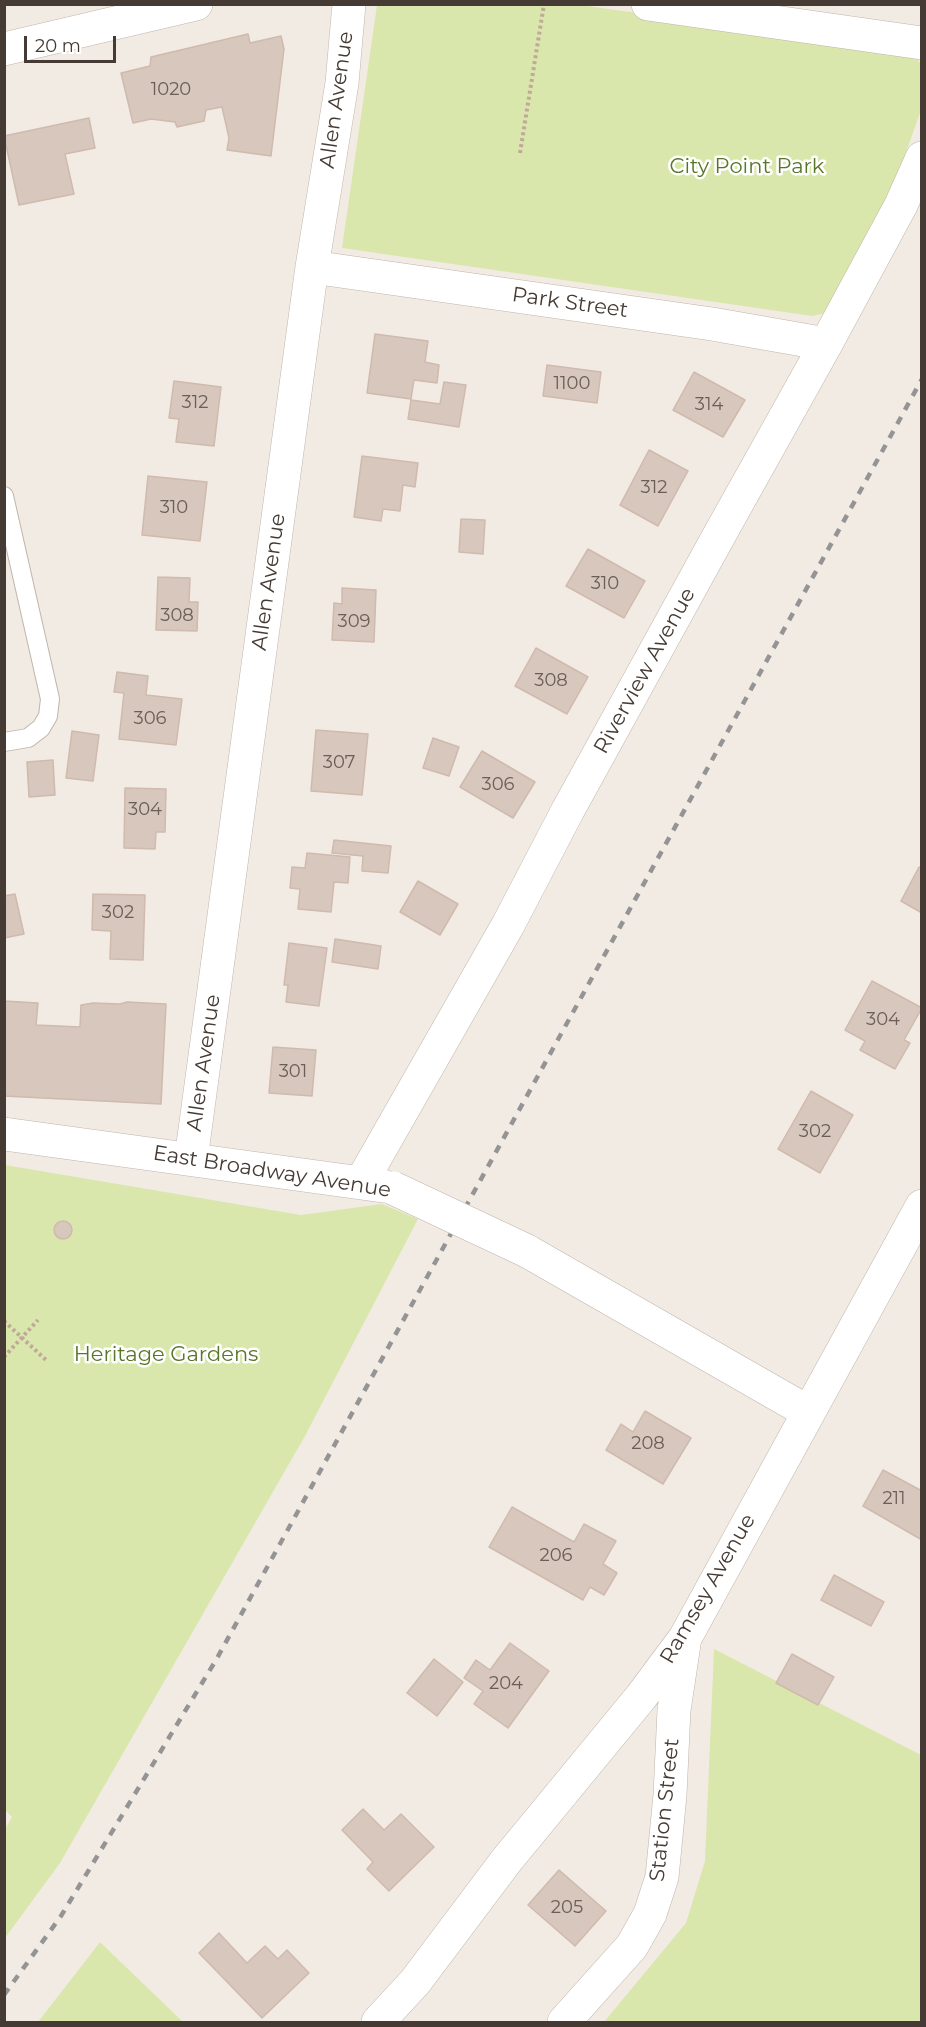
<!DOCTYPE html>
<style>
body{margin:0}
#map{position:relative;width:926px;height:2027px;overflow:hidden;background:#f2ebe4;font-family:Montserrat,sans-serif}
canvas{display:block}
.frame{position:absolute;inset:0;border:6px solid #453b34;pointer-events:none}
.scale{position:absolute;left:24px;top:36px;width:92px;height:27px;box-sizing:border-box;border:3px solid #453b34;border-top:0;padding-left:8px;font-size:18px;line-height:21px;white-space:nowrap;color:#453b34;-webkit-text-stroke:4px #fff;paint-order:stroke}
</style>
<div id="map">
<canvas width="926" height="2027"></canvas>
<div class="frame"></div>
<div class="scale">20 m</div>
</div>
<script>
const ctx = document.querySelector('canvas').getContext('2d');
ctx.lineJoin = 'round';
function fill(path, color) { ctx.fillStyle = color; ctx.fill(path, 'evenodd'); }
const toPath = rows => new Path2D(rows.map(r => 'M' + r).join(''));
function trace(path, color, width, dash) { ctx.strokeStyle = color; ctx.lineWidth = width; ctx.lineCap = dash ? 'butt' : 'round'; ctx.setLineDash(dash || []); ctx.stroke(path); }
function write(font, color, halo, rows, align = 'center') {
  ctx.font = font + ' Montserrat,sans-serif'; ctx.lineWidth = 5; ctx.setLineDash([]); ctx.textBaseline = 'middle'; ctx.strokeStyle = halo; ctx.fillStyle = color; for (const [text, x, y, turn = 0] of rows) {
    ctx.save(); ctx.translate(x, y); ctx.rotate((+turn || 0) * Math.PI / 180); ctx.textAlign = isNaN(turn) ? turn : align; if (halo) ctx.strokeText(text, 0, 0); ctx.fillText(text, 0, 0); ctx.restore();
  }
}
fill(toPath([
 [377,5,580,5,911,51,921,64,921,110,897,178,830,312,812,316,342,248],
 [5,1165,301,1215,382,1204,418,1219,305,1436,180,1654,60,1863,5,1938,5,1829,12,1817,4,1809],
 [714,1649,921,1755,921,2022,604,2022,686,1923,705,1861],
 [100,1942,183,2022,38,2022]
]), '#dae7ac');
const building = toPath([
 [248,34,250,43,281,36,284,49,271,156,227,150,229,138,222,107,206,110,204,121,177,127,175,122,151,119,133,123,121,73,150,66,151,57,248,34],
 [89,118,95,148,65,154,74,194,19,205,4,136,89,118],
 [375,334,428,341,425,362,439,365,437,383,414,380,411,399,367,393,375,334],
 [547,365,601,372,597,403,543,396,547,365],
 [694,372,745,400,723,437,673,410,694,372],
 [174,381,221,387,214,446,176,442,179,419,169,418,174,381],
 [444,382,466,385,459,427,408,419,411,400,440,404,444,382],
 [649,450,688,471,658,526,620,505,649,450],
 [362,456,418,463,415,487,403,485,400,511,383,509,381,521,354,517,362,456],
 [148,476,207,482,200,541,142,535,148,476],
 [461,519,485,520,483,554,459,552,461,519],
 [588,549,645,581,624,618,566,586,588,549],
 [158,577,190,578,189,602,198,602,197,631,156,630,158,577],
 [342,588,376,590,374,642,332,640,334,603,342,604,342,588],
 [536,648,588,677,567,714,515,686,536,648],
 [117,672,148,676,146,695,182,699,176,745,119,739,124,693,114,692,117,672],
 [316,730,368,734,362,795,311,791,316,730],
 [72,731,99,735,93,781,66,778,72,731],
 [433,738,459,747,449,776,423,768,433,738],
 [482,751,535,782,513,818,460,787,482,751],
 [53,760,55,795,29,797,27,762,53,760],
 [125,788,166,789,165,832,156,832,155,849,124,848,125,788],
 [334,840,391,846,388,873,362,871,363,856,332,853,334,840],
 [307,853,350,857,348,883,334,882,331,912,298,909,300,889,290,888,292,867,305,868,307,853],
 [919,867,922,868,922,913,901,901,919,867],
 [418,881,458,904,440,935,400,912,418,881],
 [15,894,24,934,4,938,4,896,15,894],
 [93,894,145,895,143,960,110,959,111,931,92,930,93,894],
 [335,939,381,946,378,969,332,962,335,939],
 [289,943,327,948,319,1006,286,1002,288,985,284,985,289,943],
 [872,981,922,1008,904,1040,910,1043,895,1069,860,1050,865,1041,845,1030,872,981],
 [4,1001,38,1003,36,1025,80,1027,81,1005,93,1003,120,1004,127,1002,166,1004,161,1104,4,1096,4,1001],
 [273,1047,316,1050,312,1096,269,1093,273,1047],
 [811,1091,853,1115,820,1173,778,1149,811,1091],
 '54 1230a9 9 0 1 1 18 0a9 9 0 1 1-18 0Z',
 [645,1411,691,1438,663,1484,606,1450,621,1424,633,1432,645,1411],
 [883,1470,922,1491,922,1540,863,1506,883,1470],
 [512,1507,574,1542,584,1524,616,1541,603,1564,617,1573,604,1595,590,1587,583,1600,489,1547,512,1507],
 [834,1575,884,1602,871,1626,821,1600,834,1575],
 [510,1643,549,1671,508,1728,474,1704,483,1691,464,1678,476,1660,490,1670,510,1643],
 [792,1654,834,1677,818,1705,776,1683,792,1654],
 [434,1659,463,1682,437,1716,407,1693,434,1659],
 [363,1809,384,1830,401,1814,434,1847,389,1891,367,1869,373,1862,342,1830,363,1809],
 [559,1870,606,1911,575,1946,528,1905,559,1870],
 [219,1933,247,1963,265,1946,278,1959,287,1950,309,1973,262,2018,199,1953,219,1933]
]);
fill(building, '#d7c7bd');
trace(building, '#cfbaad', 1.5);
const service = toPath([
 [4,496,50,699,48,716,41,728,28,738,4,742]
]);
const minor = toPath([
 [648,4,922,43],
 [4,49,196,4],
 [312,267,712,324,826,344],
 [4,1134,383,1186],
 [191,1159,312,267,342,83,349,4],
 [362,1181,508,925,568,810,721,532,826,344,901,205,922,158],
 [527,1251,808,1412],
 [378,2022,415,1982,506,1861,641,1697,685,1638,922,1206],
 [564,2022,632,1946,650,1914,662,1877,670,1795,674,1710,684,1644]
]);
trace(service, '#c1b4aa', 20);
trace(minor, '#c1b4aa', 34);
trace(toPath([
 [520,153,544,4],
 [4,1321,46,1360],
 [4,1357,38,1320]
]), '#c0a998', 4, [3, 3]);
trace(service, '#fff', 18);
trace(minor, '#fff', 33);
trace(toPath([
 [4,1995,61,1916,216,1660,922,379]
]), '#949494', 4.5, [8, 8]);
const minorBridge = toPath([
 [393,1188,527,1251]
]);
trace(minorBridge, '#c1b4aa', 34, []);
trace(minorBridge, '#fff', 33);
write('18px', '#6a5e56', null, [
 ["1020",171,90],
 ["1100",572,384],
 ["312",195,403],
 ["314",709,405],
 ["312",654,488],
 ["310",174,508],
 ["310",605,584],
 ["308",177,616],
 ["309",354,622],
 ["308",551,681],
 ["306",150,719],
 ["307",339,763],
 ["306",498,785],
 ["304",145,810],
 ["302",118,913],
 ["304",883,1020],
 ["301",293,1072],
 ["302",815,1132],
 ["208",648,1444],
 ["211",894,1499],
 ["206",556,1556],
 ["204",506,1684],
 ["205",567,1908]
]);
write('21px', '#453b34', '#fff', [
 ["Allen Avenue",337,100,-82],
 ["Park Street",570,303,8],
 ["Allen Avenue",269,582,-82],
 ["Riverview Avenue",645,671,-61],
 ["Allen Avenue",204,1063,-82],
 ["East Broadway Avenue",272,1172,9],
 ["Ramsey Avenue",708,1589,-60],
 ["Station Street",665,1810,-84]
]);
write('21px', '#577627', '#fff', [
 ["City Point Park",747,167],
 ["Heritage Gardens",166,1355]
]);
</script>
